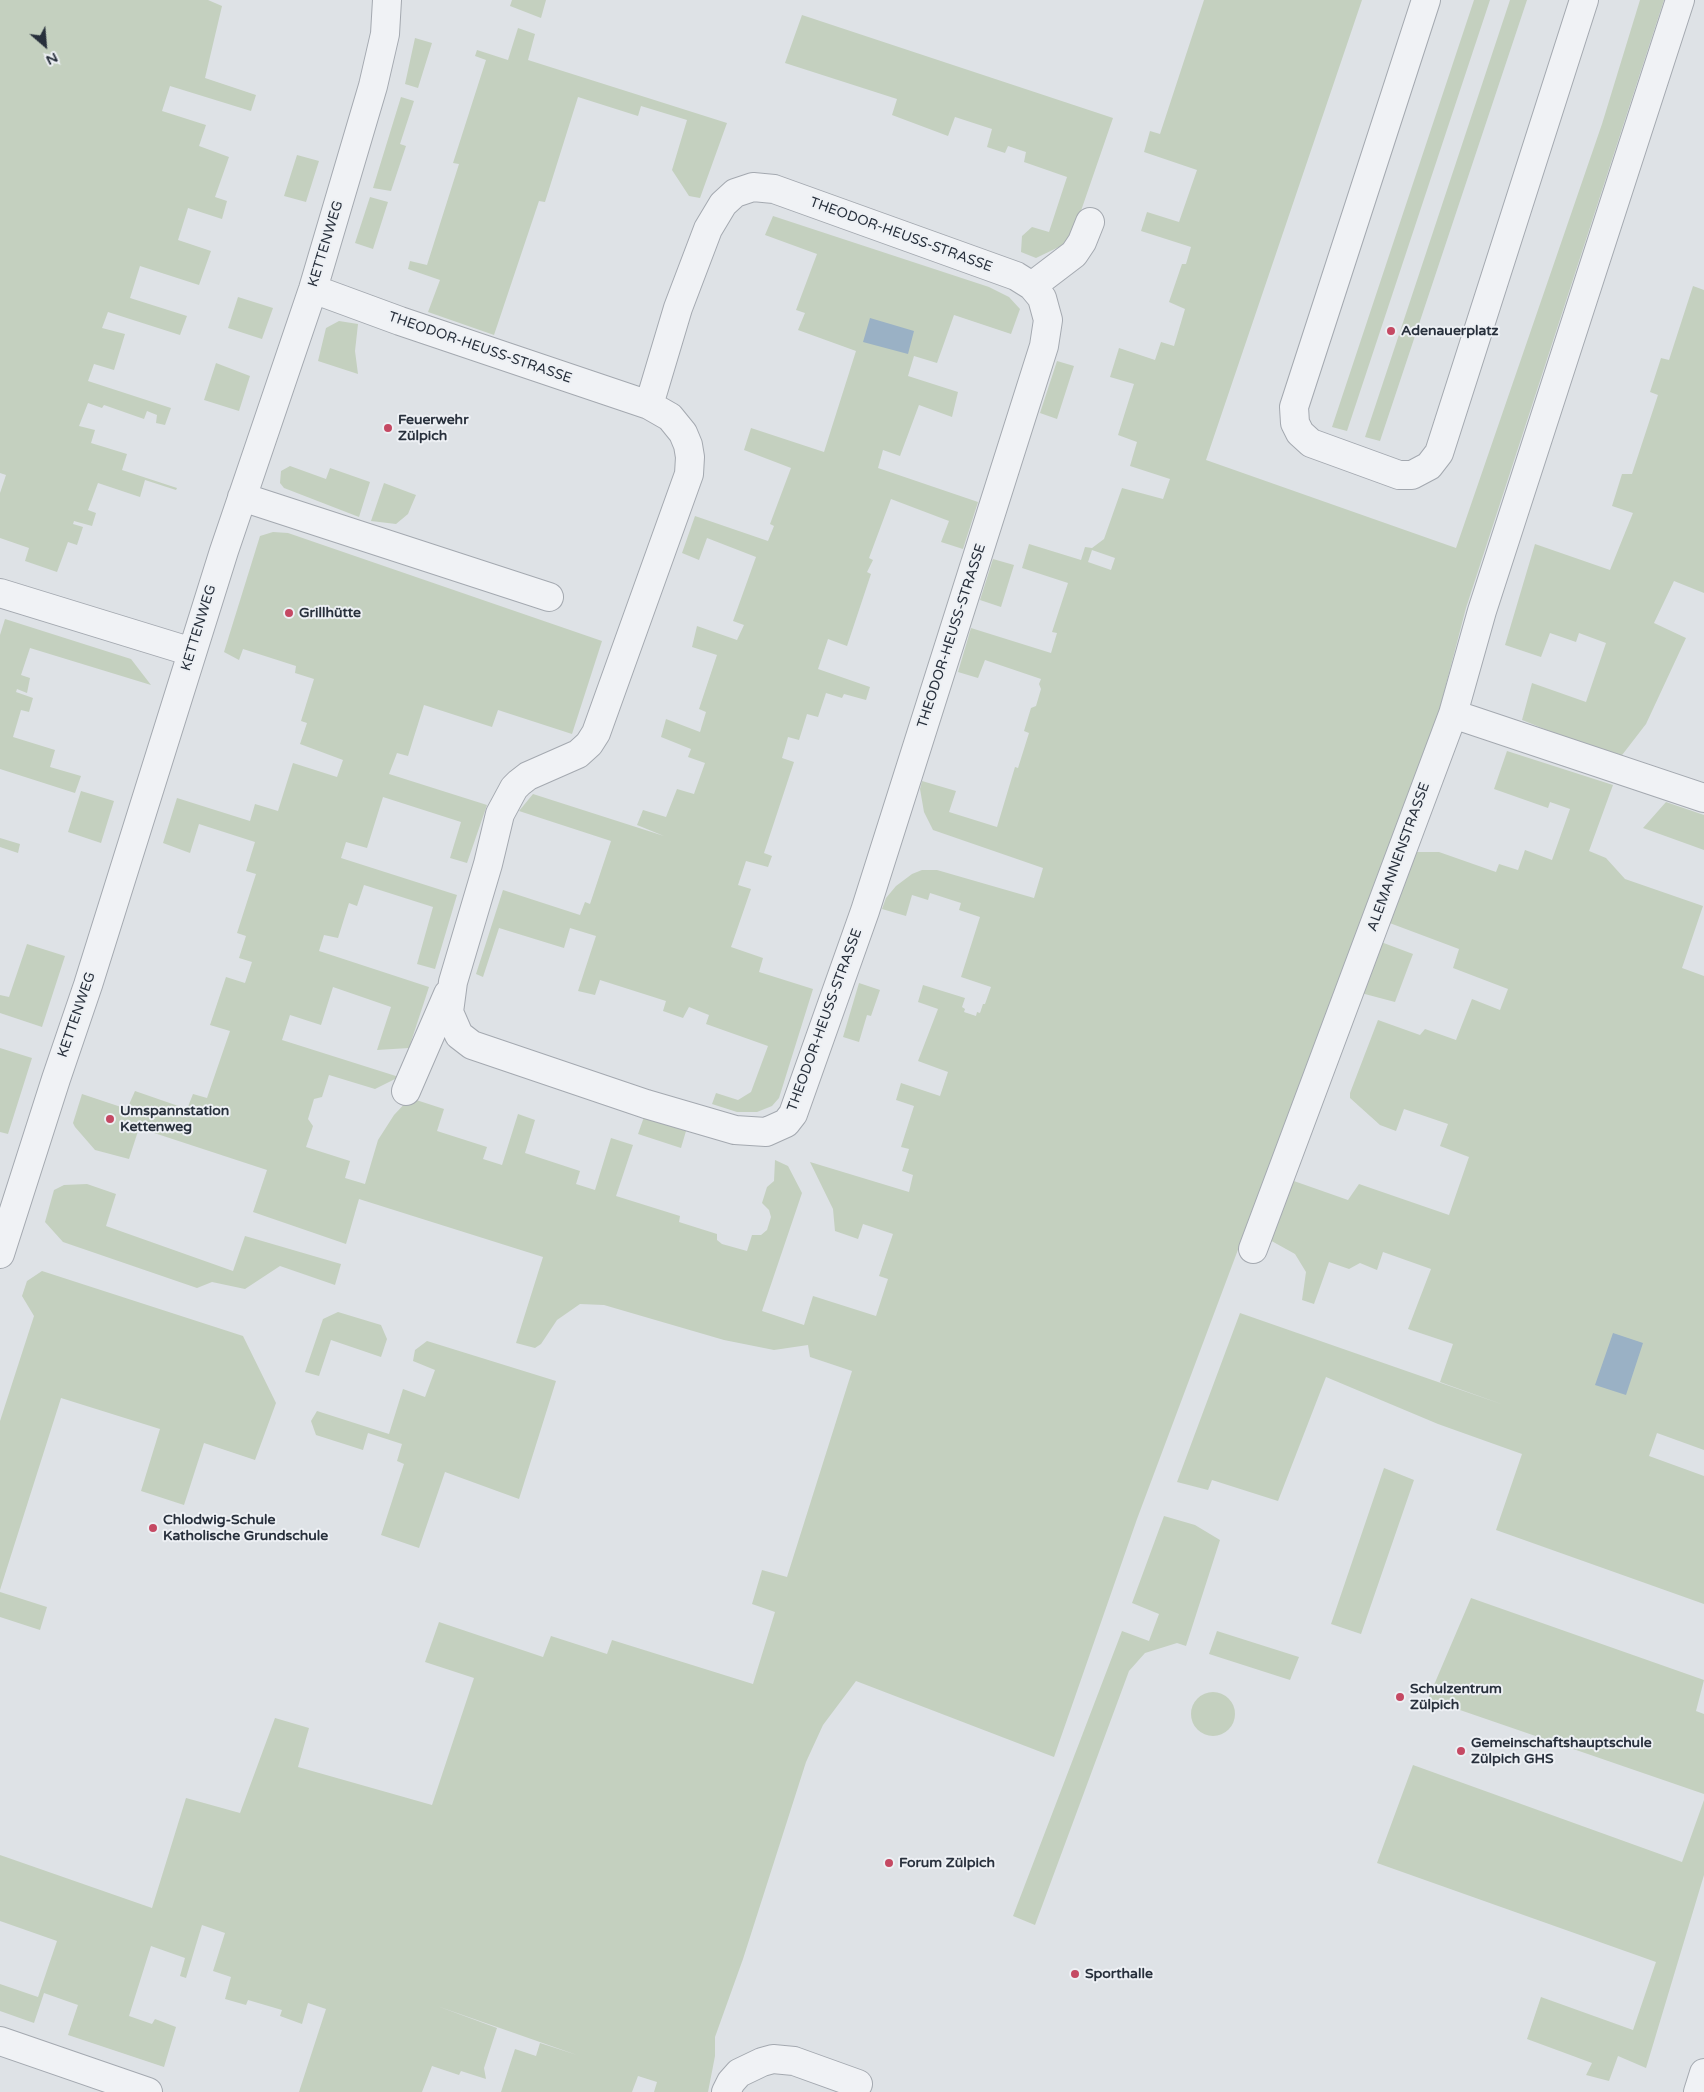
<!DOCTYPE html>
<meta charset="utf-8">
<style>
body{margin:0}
#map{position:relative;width:1704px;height:2092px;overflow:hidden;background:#dee2e6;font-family:"Varela Round",sans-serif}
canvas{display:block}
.north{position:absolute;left:20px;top:20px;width:50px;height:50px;-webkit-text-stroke:4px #edf0f4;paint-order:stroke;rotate:153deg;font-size:14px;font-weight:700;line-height:20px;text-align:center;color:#28303c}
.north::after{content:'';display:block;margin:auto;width:18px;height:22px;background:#28303c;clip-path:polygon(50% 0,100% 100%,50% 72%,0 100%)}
</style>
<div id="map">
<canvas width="1704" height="2092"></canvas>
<div class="north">N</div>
</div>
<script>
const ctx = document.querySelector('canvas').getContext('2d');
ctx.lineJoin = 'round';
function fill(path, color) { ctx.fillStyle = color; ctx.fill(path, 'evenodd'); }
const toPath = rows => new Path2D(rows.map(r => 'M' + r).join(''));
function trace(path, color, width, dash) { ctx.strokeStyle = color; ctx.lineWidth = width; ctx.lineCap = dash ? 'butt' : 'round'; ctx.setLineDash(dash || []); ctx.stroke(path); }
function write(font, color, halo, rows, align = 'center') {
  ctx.font = font + ' "Varela Round",sans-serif'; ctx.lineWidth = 4; ctx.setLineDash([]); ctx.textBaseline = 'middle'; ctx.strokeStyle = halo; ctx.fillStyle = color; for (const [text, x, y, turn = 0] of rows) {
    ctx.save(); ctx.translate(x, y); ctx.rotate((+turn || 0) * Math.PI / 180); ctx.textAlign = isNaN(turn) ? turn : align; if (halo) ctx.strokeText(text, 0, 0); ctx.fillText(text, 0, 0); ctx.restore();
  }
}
fill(toPath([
 [0,0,208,0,222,6,205,78,256,95,251,111,170,86,162,111,206,125,199,146,229,157,215,197,227,201,222,219,188,208,178,240,211,251,199,285,140,266,130,298,187,316,180,335,108,312,102,328,125,334,114,370,94,364,88,381,171,408,165,425,156,423,157,415,147,411,144,419,104,405,102,408,88,403,79,426,95,430,91,443,127,454,122,470,177,488,176,490,145,480,140,497,98,483,88,510,96,513,92,526,74,521,73,524,83,527,77,545,68,542,57,572,25,561,29,548,0,538,0,493,6,475,0,473],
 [512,0,546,0,541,18,510,6],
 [1204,0,1362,0,1206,460,1456,548,1602,124,1640,0,1664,0,1466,608,1437,719,1137,1519,1054,1757,856,1681,823,1725,806,1762,743,1959,715,2037,715,2056,708,2092,654,2092,657,2082,638,2076,632,2092,501,2092,515,2049,536,2056,540,2043,577,2055,437,2006,497,2028,484,2068,486,2079,461,2071,459,2075,432,2066,422,2092,299,2092,326,2009,308,2003,302,2024,280,2016,282,2010,248,2000,246,2005,225,1999,231,1977,213,1971,225,1933,202,1925,186,1978,180,1976,185,1958,151,1946,129,2016,152,2024,155,2019,176,2027,164,2067,68,2035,78,2005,44,1993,34,2023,0,2011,0,1984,38,1997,57,1941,0,1921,0,1855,152,1908,186,1798,240,1813,275,1718,309,1728,298,1767,432,1805,474,1678,425,1662,439,1622,543,1657,551,1636,607,1654,612,1640,753,1684,775,1612,752,1604,762,1570,787,1577,852,1371,810,1357,808,1345,774,1350,724,1340,604,1305,580,1304,557,1320,541,1344,535,1348,516,1343,543,1257,359,1199,346,1244,253,1212,267,1170,139,1128,129,1159,95,1150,75,1127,73,1123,82,1094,127,1109,135,1091,187,1109,193,1094,207,1098,230,1031,210,1025,226,977,245,983,252,962,239,958,246,936,237,933,256,874,246,871,255,842,199,824,190,853,163,843,177,798,250,821,255,804,278,811,293,763,337,777,343,760,300,744,307,723,301,721,314,679,295,673,296,666,243,649,239,660,224,652,260,536,273,532,288,533,602,641,572,734,498,710,492,727,424,705,408,756,397,753,389,774,487,805,467,863,450,858,461,822,383,797,367,848,346,842,341,858,457,895,435,969,417,964,433,907,364,885,357,906,349,903,338,938,324,935,319,951,429,987,409,1048,377,1050,391,1007,333,987,321,1025,290,1015,282,1040,399,1077,375,1089,329,1075,322,1097,314,1099,308,1119,313,1126,306,1147,350,1161,345,1178,365,1184,378,1140,394,1115,410,1098,444,1109,437,1131,487,1147,483,1159,502,1165,518,1114,535,1120,525,1153,580,1171,576,1184,595,1190,611,1138,633,1145,616,1196,680,1216,679,1222,717,1234,717,1240,722,1244,747,1251,752,1235,761,1235,767,1230,771,1217,769,1210,762,1203,767,1187,774,1181,775,1160,788,1166,802,1193,762,1311,804,1325,813,1296,876,1316,888,1279,879,1276,893,1234,863,1224,858,1239,835,1231,833,1209,810,1162,909,1192,913,1175,902,1171,909,1149,901,1147,914,1106,896,1100,901,1083,940,1096,948,1072,918,1061,938,1009,918,1002,923,985,965,998,962,1007,965,1009,964,1012,976,1016,977,1012,980,1013,983,1004,985,1004,991,987,961,977,980,917,959,910,961,903,930,893,928,900,912,895,906,916,882,909,886,898,896,886,912,874,922,870,937,870,1034,898,1043,868,933,830,924,812,920,789,922,781,956,791,949,812,997,827,1015,767,1018,768,1029,733,1024,731,1031,708,1036,706,1041,689,1039,684,1041,679,985,660,978,678,958,672,971,628,1051,653,1057,633,1052,632,1068,583,1022,568,1029,544,1081,560,1085,547,1092,548,1104,539,1122,488,1163,499,1170,479,1130,466,1137,442,1118,435,1134,384,1110,377,1119,348,1155,360,1161,342,1174,346,1185,309,1169,302,1182,264,1186,264,1191,247,1141,231,1147,212,1179,222,1197,170,1144,152,1150,131,1160,134],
 [1092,550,1115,558,1111,570,1088,562],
 [1474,0,1490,0,1347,431,1332,427],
 [1510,0,1527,0,1380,441,1365,437],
 [802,15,1113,118,1073,234,1063,245,1036,258,1021,252,1022,236,1032,227,1049,232,1067,177,1024,162,1026,152,1008,146,1005,153,987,147,992,129,955,117,948,136,892,115,897,99,785,63],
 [518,28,535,34,528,60,727,123,700,198,689,196,672,170,687,120,641,106,638,116,578,97,545,202,539,201,494,335,428,312,440,280,408,269,410,261,427,265,459,164,453,163,486,60,475,56,477,50,508,60],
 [415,38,432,43,418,88,405,84],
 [401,97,414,101,400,144,406,146,391,191,373,188],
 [297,155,319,161,306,202,284,196],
 [370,197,388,202,373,249,355,243],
 [773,216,989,287,1009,297,1020,309,1011,334,954,315,937,363,914,356,908,376,958,392,952,417,919,405,900,456,883,450,878,468,978,502,963,549,941,542,949,521,891,499,869,558,873,560,867,572,871,574,847,646,828,639,818,669,870,687,866,700,844,694,842,698,826,693,818,717,807,714,799,740,788,737,782,758,794,762,764,853,772,856,768,867,746,861,738,885,751,889,731,947,763,958,759,972,813,989,779,1098,772,1106,757,1112,737,1112,712,1104,716,1093,738,1100,751,1092,768,1046,706,1024,709,1015,689,1007,683,1018,663,1011,666,1001,600,980,595,995,578,991,596,936,570,928,564,948,499,928,483,977,476,974,503,890,580,915,585,902,590,904,611,841,519,811,533,794,664,836,637,825,643,810,666,817,677,789,694,794,705,763,688,757,691,749,661,737,666,719,700,732,706,712,699,709,717,655,692,647,697,626,737,640,744,625,733,621,756,557,707,538,699,560,682,553,695,516,768,541,774,526,770,524,791,468,744,450,751,428,824,452,856,351,798,330,805,313,796,310,817,254,765,235],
 [1693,286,1704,290,1704,593,1674,581,1654,623,1686,638,1646,724,1619,759,1522,720,1532,683,1586,702,1606,643,1579,633,1576,642,1550,633,1541,657,1505,645,1535,544,1610,570,1633,513,1612,506,1622,474,1632,474,1658,395,1650,392,1661,358,1669,360],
 [238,297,273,308,262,339,228,328],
 [339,321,358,324,355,351,358,374,318,361,326,328],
 [1057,361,1074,366,1057,419,1040,413],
 [216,363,250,376,239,411,204,400],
 [290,466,326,479,330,468,370,482,359,517,284,488,280,483,281,471],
 [384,483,416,495,408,514,396,524,371,521],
 [993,559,1014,565,1001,607,980,600],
 [5,619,131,659,151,685,30,648,21,675,30,678,27,693,17,689,16,692,33,698,29,712,21,710,13,737,55,750,50,767,81,776,75,793,0,769,0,635],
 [1507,751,1613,785,1589,851,1606,858,1625,879,1703,906,1682,968,1704,976,1704,1450,1657,1433,1649,1456,1704,1476,1704,1604,1496,1530,1522,1454,1438,1424,1326,1377,1278,1501,1212,1480,1208,1490,1177,1482,1240,1313,1504,1405,1440,1382,1453,1344,1408,1329,1431,1269,1383,1252,1377,1270,1360,1263,1349,1269,1329,1262,1314,1304,1302,1300,1306,1272,1295,1254,1268,1239,1291,1180,1348,1200,1359,1184,1449,1215,1469,1157,1440,1146,1448,1124,1404,1109,1396,1131,1380,1125,1350,1098,1350,1093,1378,1020,1420,1035,1425,1029,1456,1040,1472,999,1500,1010,1508,989,1453,968,1459,949,1387,922,1413,852,1439,852,1496,872,1499,864,1518,870,1525,850,1552,860,1570,809,1550,802,1548,808,1494,789],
 [81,791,114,801,101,843,68,832],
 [1666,802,1704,815,1704,850,1643,828],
 [0,838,20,844,18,853,0,847],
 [1381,942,1413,954,1395,1002,1361,993],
 [27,944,65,956,42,1027,0,1013,0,995,9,997],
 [859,983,880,990,871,1016,867,1015,859,1042,843,1037],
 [0,1048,32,1058,8,1134,0,1132],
 [644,1117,686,1131,681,1148,638,1134],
 [87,1184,116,1194,106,1226,233,1271,245,1236,341,1264,335,1285,280,1266,245,1289,212,1282,197,1288,63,1242,45,1222,54,1190,64,1185],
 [42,1271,243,1336,276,1403,255,1460,204,1443,184,1505,141,1491,160,1429,61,1398,0,1590,0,1421,34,1316,22,1296,27,1281],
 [338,1312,381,1325,387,1339,381,1357,331,1340,319,1376,305,1372,323,1319],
 [427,1341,556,1381,519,1499,445,1472,419,1548,381,1535,404,1464,397,1461,402,1444,368,1433,363,1450,316,1435,311,1421,317,1411,389,1434,403,1389,425,1397,435,1370,413,1361,415,1350],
 [1384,1468,1414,1480,1361,1634,1331,1624],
 [1164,1516,1195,1525,1220,1540,1186,1646,1177,1643,1145,1653,1129,1671,1035,1925,1013,1916,1122,1631,1149,1641,1159,1614,1132,1603],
 [0,1592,47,1607,40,1630,0,1617],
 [1471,1598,1704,1680,1696,1711,1704,1714,1704,1794,1428,1699],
 [1217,1631,1299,1657,1290,1680,1209,1654],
 '1191 1714a22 22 0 1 1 44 0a22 22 0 1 1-44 0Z',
 [1413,1765,1682,1862,1704,1800,1704,1875,1646,2068,1618,2056,1609,2081,1586,2075,1592,2063,1527,2039,1541,1997,1633,2030,1656,1962,1377,1863]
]), '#c4d0bf');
fill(toPath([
 [870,318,914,331,908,354,863,342],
 [1613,1333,1643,1343,1626,1395,1595,1385]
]), '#9ab1c5');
const minor = toPath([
 [1426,0,1294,407,1295,423,1300,433,1311,443,1399,475,1412,475,1429,466,1439,453,1584,0],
 [1032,286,1074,254,1082,242,1090,222],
 [313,289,400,321,649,405,678,308,708,229,723,204,735,193,753,187,774,189,1016,276,1032,286,1042,298,1048,320,1044,346,865,911,793,1114,786,1123,766,1132,735,1130,646,1104,472,1045,459,1035,449,1012,453,982,488,864,500,814,514,788,519,783,528,776,578,754,589,744,596,733,689,474,690,457,688,445,683,433,670,417,649,405],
 [242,497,549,597],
 [0,593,192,652],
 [1453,714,1482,611,1680,0],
 [406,1091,448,994],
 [1253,1249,1453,714,1704,798],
 [0,1254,56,1079,88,985,224,551,313,289,373,86,385,34,387,0],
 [0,2041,148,2092],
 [726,2092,731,2082,739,2073,762,2062,773,2059,794,2061,858,2084],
 [1698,2092,1704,2073]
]);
trace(minor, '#a4a9b0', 30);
trace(minor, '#f0f2f5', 28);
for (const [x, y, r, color] of [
 [1391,331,5,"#c54963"],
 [388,428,5,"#c54963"],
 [289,613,5,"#c54963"],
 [110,1119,5,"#c54963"],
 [153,1528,5,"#c54963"],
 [1400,1697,5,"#c54963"],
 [1461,1751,5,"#c54963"],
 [889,1863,5,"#c54963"],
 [1075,1974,5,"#c54963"]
]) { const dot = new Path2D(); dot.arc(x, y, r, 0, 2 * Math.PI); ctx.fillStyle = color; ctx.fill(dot); trace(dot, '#edf0f4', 2); }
write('14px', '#28303c', '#edf0f4', [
 ["THEODOR-HEUSS-STRASSE",901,235,20],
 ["KETTENWEG",326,244,-73],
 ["THEODOR-HEUSS-STRASSE",480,348,19],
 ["KETTENWEG",199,628,-73],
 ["THEODOR-HEUSS-STRASSE",952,636,-72],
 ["ALEMANNENSTRASSE",1399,857,-70],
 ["KETTENWEG",77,1015,-71],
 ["THEODOR-HEUSS-STRASSE",825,1020,-70]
]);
write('bold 14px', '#28303c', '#edf0f4', [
 ["Adenauerplatz",1401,331],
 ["Feuerwehr",398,420],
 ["Zülpich",398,436],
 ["Grillhütte",299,613],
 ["Umspannstation",120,1111],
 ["Kettenweg",120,1127],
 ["Chlodwig-Schule",163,1520],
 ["Katholische Grundschule",163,1536],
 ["Schulzentrum",1410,1689],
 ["Zülpich",1410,1705],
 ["Gemeinschaftshauptschule",1471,1743],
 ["Zülpich GHS",1471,1759],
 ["Forum Zülpich",899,1863],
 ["Sporthalle",1085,1974]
], 'left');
</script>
